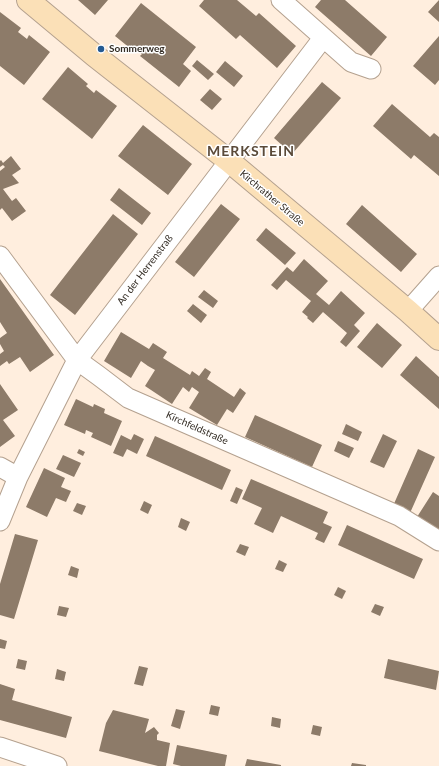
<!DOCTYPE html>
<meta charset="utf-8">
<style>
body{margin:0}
canvas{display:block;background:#ffeede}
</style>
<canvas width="439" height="766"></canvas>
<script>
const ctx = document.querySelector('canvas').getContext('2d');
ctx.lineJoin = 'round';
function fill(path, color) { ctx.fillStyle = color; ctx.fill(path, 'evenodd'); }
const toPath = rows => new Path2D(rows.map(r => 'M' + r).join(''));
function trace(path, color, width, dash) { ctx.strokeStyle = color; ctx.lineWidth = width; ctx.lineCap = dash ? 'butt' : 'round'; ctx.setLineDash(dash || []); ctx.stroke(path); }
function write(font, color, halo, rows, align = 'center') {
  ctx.font = font + ' Lato,sans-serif'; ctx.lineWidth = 3; ctx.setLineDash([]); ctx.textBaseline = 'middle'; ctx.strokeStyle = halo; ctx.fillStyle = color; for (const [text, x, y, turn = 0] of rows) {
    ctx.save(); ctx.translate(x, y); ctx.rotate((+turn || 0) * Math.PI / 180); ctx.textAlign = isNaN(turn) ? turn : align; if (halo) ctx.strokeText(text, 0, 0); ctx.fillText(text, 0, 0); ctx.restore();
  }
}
fill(toPath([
 [78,0,108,0,95,15],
 [204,0,237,0,256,16,259,13,296,46,277,68,240,35,236,39,199,6],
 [321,0,345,0,387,37,371,56,315,7],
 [439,0,439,22,428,12],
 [141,3,196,47,183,64,191,71,179,87,140,56,142,54,138,51,136,53,115,36],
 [0,12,21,28,18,32,27,39,29,35,50,52,24,85,0,66],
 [439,36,439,80,435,85,413,66],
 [197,60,214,74,208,80,192,66],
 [225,61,243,76,234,87,216,72],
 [68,67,88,84,86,86,94,93,96,90,117,106,92,139,42,99],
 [322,82,341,98,292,154,274,138],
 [210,89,222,99,212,110,200,100],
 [392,104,430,137,434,133,439,137,439,176,414,155,411,159,373,126],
 [143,125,192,164,168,195,118,156],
 [11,156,21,169,12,175,19,183,3,189,12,201,16,198,26,211,12,221,2,208,0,210,0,171,5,167,3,165,0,167,0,161,1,160,3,163],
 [119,188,151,213,142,225,110,200],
 [221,204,240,219,194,277,175,262],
 [362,205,417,254,401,272,346,224],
 [113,214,138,234,75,315,50,295],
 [266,228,296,253,285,265,256,240],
 [304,259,328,281,316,294,329,305,341,291,365,313,354,325,360,331,346,347,340,342,347,333,323,312,313,323,307,318,308,317,302,312,311,301,286,280,277,290,271,285,287,267,293,272],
 [0,279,54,355,30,372,20,357,9,364,7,361,0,366,0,354,4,351,0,344,0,338,7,333,0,322],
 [204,290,218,301,213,308,198,297],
 [193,304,207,315,201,323,187,311],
 [377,323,402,345,382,368,357,347],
 [121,332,149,349,153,343,167,352,163,358,190,375,192,371,199,376,205,368,211,372,207,379,234,397,240,388,246,393,233,413,227,409,217,425,189,408,199,392,192,387,189,392,183,387,172,404,145,386,155,370,148,366,141,361,131,378,104,361],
 [416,356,439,377,439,409,400,375],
 [0,384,18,410,3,420,15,436,0,447],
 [76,399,93,407,94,404,105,409,104,413,122,421,111,446,91,437,93,433,86,430,85,434,64,425],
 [255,415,322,445,312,467,245,437],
 [346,424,362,432,358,441,342,434],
 [134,434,144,439,137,454,127,449,123,457,113,453,121,435,131,440],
 [383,434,397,441,384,468,370,462],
 [155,436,231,470,222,490,146,456],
 [338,441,354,448,349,458,334,451],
 [79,449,85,452,83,456,77,453],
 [418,449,435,457,410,513,393,506],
 [63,455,81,463,74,477,56,469],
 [44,468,65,478,61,487,71,491,66,502,56,498,47,517,26,507],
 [251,479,328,512,323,523,332,527,324,543,315,539,318,533,281,516,273,533,254,524,262,508,242,499],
 [236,487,243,490,237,504,230,501],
 [433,492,439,496,439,531,417,517],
 [144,501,152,505,148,514,140,510],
 [77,503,86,506,82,515,73,511],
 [181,518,190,522,186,531,178,527],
 [347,525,423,559,414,579,338,545],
 [15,534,38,540,14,619,0,615,0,584],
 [240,544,249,547,245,556,236,552],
 [279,560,287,564,283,572,275,569],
 [71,566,79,569,77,578,68,575],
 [338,587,346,591,342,599,334,595],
 [375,604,384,607,380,616,371,612],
 [59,606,69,608,66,617,57,615],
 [0,639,7,641,5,649,0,648],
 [18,659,27,661,25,670,16,668],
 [388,659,439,671,436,690,384,678],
 [139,666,148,668,143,686,134,684],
 [57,669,66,672,64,681,55,679],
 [0,684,15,689,12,700,72,717,66,738,0,720],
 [211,705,220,707,218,716,209,714],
 [176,709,185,711,180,729,171,726],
 [113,710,149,719,145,733,154,727,159,733,157,735,157,740,170,743,166,766,158,766,146,763,99,751,106,723],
 [272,717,281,719,280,728,271,726],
 [313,725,322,727,320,736,311,734],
 [177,745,227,755,225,766,181,766,173,764],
 [247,759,281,765,281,766,245,766],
 [352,763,366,765,366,766,351,766]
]), '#8d7b69');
const minor = toPath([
 [281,0,351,62,371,69],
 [0,256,77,360,99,376,128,398,399,516,439,541],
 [408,311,439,276],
 [0,467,18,477],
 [0,521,18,477,77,360,323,38],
 [0,747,57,766]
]);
const secondary = toPath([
 [28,0,94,55,229,161,408,311,439,339]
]);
trace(minor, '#b4a18f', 21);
trace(secondary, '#b4a18f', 24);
trace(minor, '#fff', 19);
trace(secondary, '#fbe0b7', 22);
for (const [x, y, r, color] of [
 [101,49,4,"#245a92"]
]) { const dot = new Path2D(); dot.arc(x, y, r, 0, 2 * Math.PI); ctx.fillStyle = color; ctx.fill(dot); trace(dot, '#fff', 1.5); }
write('bold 10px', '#342d25', '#fff', [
 ["Sommerweg",109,49]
], 'left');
write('10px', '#342d25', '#fff', [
 ["Kirchrather Straße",272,198,40],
 ["An der Herrenstraß",145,270,-53],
 ["Kirchfeldstraße",197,428,24]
]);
ctx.letterSpacing = '1px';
write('bold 14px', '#5a4a39', '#fff', [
 ["MERKSTEIN",251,151]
]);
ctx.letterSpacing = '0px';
</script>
